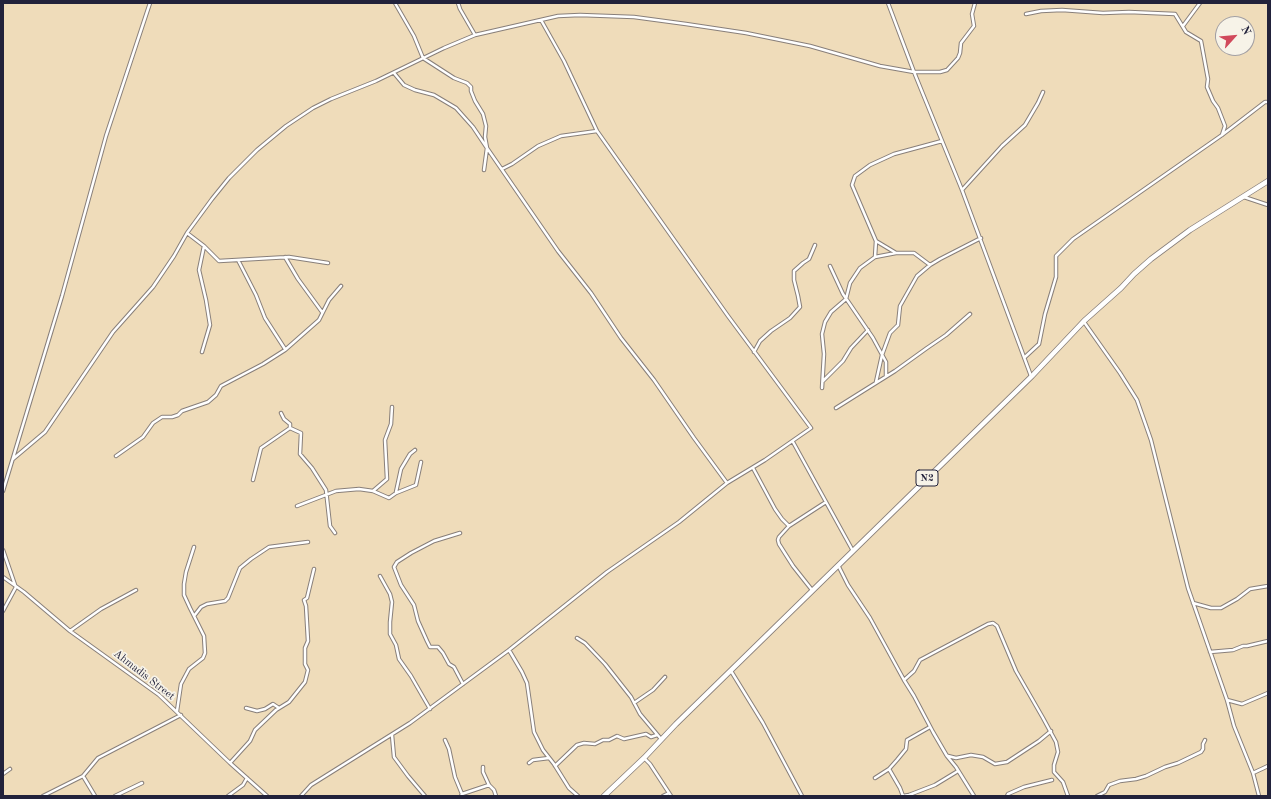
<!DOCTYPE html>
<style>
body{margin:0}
#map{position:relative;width:1271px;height:799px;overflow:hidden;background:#efdcba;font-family:"Old Standard TT",serif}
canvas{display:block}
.frame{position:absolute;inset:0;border:4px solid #22223b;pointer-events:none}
.north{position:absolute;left:1215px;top:16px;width:40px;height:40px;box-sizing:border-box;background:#f7f3e8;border:1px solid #a29fa3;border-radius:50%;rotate:63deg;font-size:11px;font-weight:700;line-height:16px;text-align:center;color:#22223b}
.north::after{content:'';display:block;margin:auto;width:14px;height:18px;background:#d1495b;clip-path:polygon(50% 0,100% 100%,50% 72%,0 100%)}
</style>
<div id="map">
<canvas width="1271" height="799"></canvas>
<div class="frame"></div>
<div class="north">N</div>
</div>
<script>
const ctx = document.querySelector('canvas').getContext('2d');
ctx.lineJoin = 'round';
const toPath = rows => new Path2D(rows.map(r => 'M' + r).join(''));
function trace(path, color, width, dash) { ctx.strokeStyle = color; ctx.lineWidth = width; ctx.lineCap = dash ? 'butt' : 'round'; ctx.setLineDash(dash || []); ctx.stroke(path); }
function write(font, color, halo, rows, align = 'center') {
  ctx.font = font + ' "Old Standard TT",serif'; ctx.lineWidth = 3.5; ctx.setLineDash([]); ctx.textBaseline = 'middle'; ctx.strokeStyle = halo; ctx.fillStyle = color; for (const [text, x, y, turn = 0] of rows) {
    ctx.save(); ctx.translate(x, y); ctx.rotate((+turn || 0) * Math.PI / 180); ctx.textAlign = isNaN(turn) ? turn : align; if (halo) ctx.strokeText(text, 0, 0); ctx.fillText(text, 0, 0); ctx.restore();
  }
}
const street = toPath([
 [395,3,414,36,423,58,454,78,467,83,471,87,471,91,475,101,483,114,486,126,485,137,487,148,558,251,591,293,621,338,654,380,694,438,727,483],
 [458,3,460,9,475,35],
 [888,3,914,72,962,190,1031,376],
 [1026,14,1041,11,1062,10,1103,13,1129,12,1175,14,1186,32,1201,41,1208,79,1207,87,1213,101,1218,108,1225,126,1222,135],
 [1183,26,1200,3],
 [394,73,404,85,415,90,434,95,456,108,473,127,487,148,484,170],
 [502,169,512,164,538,146,561,136,597,131],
 [962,190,1002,146,1025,125,1038,103,1043,92],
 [1244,197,1268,205],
 [187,233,204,246,219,261,289,257,328,263],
 [896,253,876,241,852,185,855,176,870,165,894,154,942,141],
 [285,257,298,279,322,312],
 [875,257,896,253,914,253,930,265],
 [238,260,256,295,265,318,285,349],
 [830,266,843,294,873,338,886,362,886,376],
 [1084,322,1120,373,1137,400,1151,440,1188,588,1227,700,1234,726,1253,773,1259,796],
 [202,352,210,325,206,300,199,270,204,246],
 [754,352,760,341,771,331,790,318,800,307,798,296,794,280,794,271,803,263,809,259,815,245],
 [1025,357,1039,344,1045,314,1056,277,1056,256,1073,239,1222,135,1265,102,1268,102],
 [823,381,843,361,851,348,868,330],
 [876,382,882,355,890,333,898,325,900,306,917,276,930,265,940,259,981,238],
 [822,388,824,354,822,334,825,322,831,312,846,299,850,283,860,268,875,257,876,241],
 [836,408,895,371,927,348,946,335,970,314],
 [290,428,301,433,300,454,312,468,326,490,330,526,335,533],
 [793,442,853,551],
 [116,456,143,437,153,423,162,417,172,417,178,415,182,411,208,402,216,395,221,386,263,364,285,350,319,320,329,300,341,286],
 [13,459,45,432,113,332,153,287,174,256,187,233,212,199,229,178,257,150,286,126,313,108,331,99,376,81,444,48,475,35,558,16,580,15,634,17,686,24,746,33,810,46,880,66,914,72,940,72,947,70,958,58,960,53,961,43,974,26,972,14,975,3],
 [753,468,775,509,782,519,789,526,779,537,778,540,779,544,793,566,812,590],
 [253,480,261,448,290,428,290,424,284,419,281,413],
 [3,491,62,296,106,136,150,3],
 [373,491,389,498,396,493,416,485,421,462],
 [396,492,401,469,410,454,415,450],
 [297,506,336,491,359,489,373,491,387,479,385,440,391,424,392,407],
 [789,526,826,502],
 [460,533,434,541,411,553,397,562,394,567,401,585,414,605,418,621,427,641,430,647,438,647,443,653,449,664,454,667,463,684],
 [3,550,15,585],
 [838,565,848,585,870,618,904,680,914,696,933,732,947,756,956,767,974,796],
 [380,576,390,594,392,602,390,622,390,634,396,645,399,659,411,676,430,709],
 [3,577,24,592,70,631,159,695,230,763,267,796],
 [1193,603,1211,608,1221,608,1237,599,1250,589,1268,586],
 [3,611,16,587],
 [194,616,201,607,207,604,225,601,228,598,240,568,251,559,269,547,308,542],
 [70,631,101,609,136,590],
 [577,638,585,643,605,664,631,697,640,714,661,739],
 [509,650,522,672,527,683,534,732,543,750,554,764,569,788,578,796],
 [1210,652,1233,650,1243,646,1247,646,1268,641],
 [731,671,763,723,802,796],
 [904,680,914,671,920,660,988,624,993,623,997,626,1016,671,1043,718,1056,742,1058,752,1054,765,1054,772,1063,782,1068,796],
 [1227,700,1242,704,1268,693],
 [634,703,653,690,665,677],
 [246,708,257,711,265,709,273,704,279,708],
 [177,711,181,684,189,669,203,658,205,653,204,636,190,608,184,595,184,584,186,572,194,547],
 [392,735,394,757,408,776,425,796],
 [445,740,449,749,455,777,462,794,461,796],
 [948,756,956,758,971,755,983,757,995,764,1007,762,1039,741,1051,731],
 [644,758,650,764,671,796],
 [230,763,250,741,255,730,276,710,289,702,305,682,308,670,305,664,305,648,308,641,306,606,304,600,307,598,314,569],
 [529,763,533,760,549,758],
 [555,766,577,745,584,743,595,744,603,740,609,740,617,736,624,739,646,734,651,737,657,735],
 [889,769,900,788,903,796],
 [1253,773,1268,766],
 [3,774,10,769],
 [83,776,95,796],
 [875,778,889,769,897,760,906,749,907,740,930,727],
 [489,785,494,790,496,796],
 [462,794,489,785,483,772,483,767],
 [43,796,83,776,98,758,181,715],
 [115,796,142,783],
 [228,796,243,785,247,778],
 [301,796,311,785,410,723,509,650,607,572,679,522,727,483,765,460,811,428,728,316,597,131,564,61,541,20],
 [663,796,669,793],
 [903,796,909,795,935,785,958,771],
 [1007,796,1008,794,1024,787,1052,780],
 [1097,796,1105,792,1109,785,1120,781,1136,779,1146,776,1165,767,1178,763,1201,752,1203,749,1203,744,1205,740]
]);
const highway = toPath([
 [604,796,644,758,676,724,1032,376,1084,321,1121,288,1134,274,1151,259,1190,230,1268,181]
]);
trace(street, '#887f7a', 4.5);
trace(highway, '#887f7a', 6);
trace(street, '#fff', 2.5);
trace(highway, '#fff', 4.5);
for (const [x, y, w] of [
 [927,478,22]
]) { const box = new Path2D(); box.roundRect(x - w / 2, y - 8, w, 16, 3); ctx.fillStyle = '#f7f3e8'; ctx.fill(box); trace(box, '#22223b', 1); }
write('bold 10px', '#22223b', null, [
 ["N2",927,478]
]);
write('11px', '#22223b', '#f7f3e8', [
 ["Ahmadis Street",144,675,38]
]);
</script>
